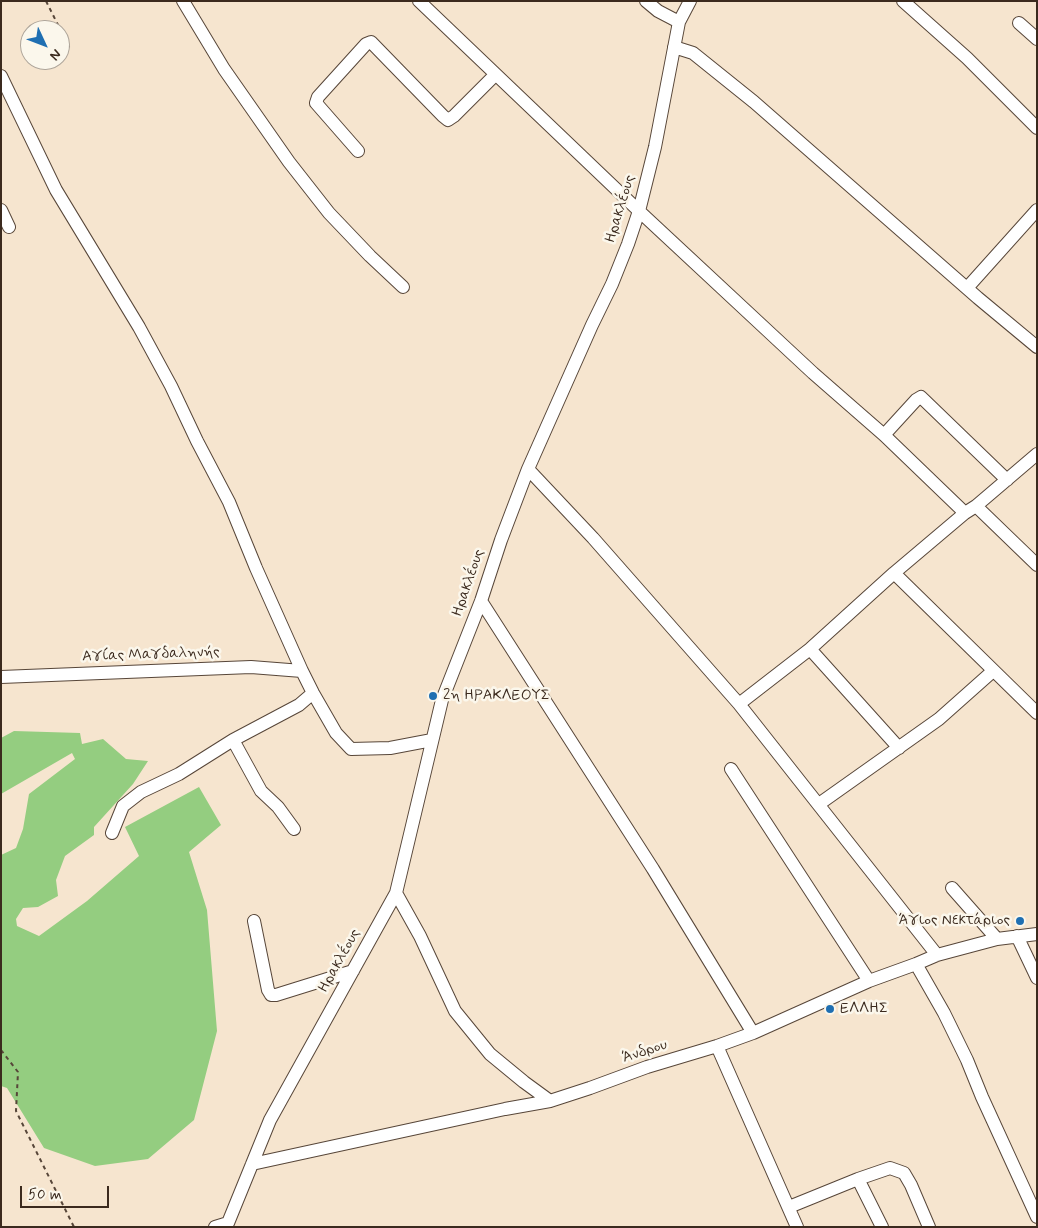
<!DOCTYPE html>
<meta charset="utf-8">
<style>
body{margin:0}
#map{position:relative;width:1038px;height:1228px;overflow:hidden;background:#f6e5cf;font-family:Mynerve,sans-serif}
canvas{display:block}
.frame{position:absolute;inset:0;border:2px solid #3b2a1e;pointer-events:none}
.north{position:absolute;left:20px;top:20px;width:50px;height:50px;box-sizing:border-box;background:#fbf7ec;border:1px solid #aea59a;border-radius:50%;rotate:133deg;font-size:14px;font-weight:700;line-height:20px;text-align:center;color:#3b2a1e}
.north::after{content:'';display:block;margin:auto;width:18px;height:22px;background:#1f6fb2;clip-path:polygon(50% 0,100% 100%,50% 72%,0 100%)}
.scale{position:absolute;left:20px;top:1186px;width:89px;height:22px;box-sizing:border-box;border:2px solid #3b2a1e;border-top:0;padding-left:6px;font-size:15px;line-height:18px;white-space:nowrap;color:#3b2a1e;-webkit-text-stroke:4px #fbf7ec;paint-order:stroke}
</style>
<div id="map">
<canvas width="1038" height="1228"></canvas>
<div class="frame"></div>
<div class="north">N</div>
<div class="scale">50 m</div>
</div>
<script>
const ctx = document.querySelector('canvas').getContext('2d');
ctx.lineJoin = 'round';
function fill(path, color) { ctx.fillStyle = color; ctx.fill(path, 'evenodd'); }
const toPath = rows => new Path2D(rows.map(r => 'M' + r).join(''));
function trace(path, color, width, dash) { ctx.strokeStyle = color; ctx.lineWidth = width; ctx.lineCap = dash ? 'butt' : 'round'; ctx.setLineDash(dash || []); ctx.stroke(path); }
function write(font, color, halo, rows, align = 'center') {
  ctx.font = font + ' Mynerve,sans-serif'; ctx.lineWidth = 5; ctx.setLineDash([]); ctx.textBaseline = 'middle'; ctx.strokeStyle = halo; ctx.fillStyle = color; for (const [text, x, y, turn = 0] of rows) {
    ctx.save(); ctx.translate(x, y); ctx.rotate((+turn || 0) * Math.PI / 180); ctx.textAlign = isNaN(turn) ? turn : align; if (halo) ctx.strokeText(text, 0, 0); ctx.fillText(text, 0, 0); ctx.restore();
  }
}
fill(toPath([
 [14,731,80,733,82,744,103,739,126,759,148,761,133,784,94,827,94,835,65,856,56,880,58,896,38,907,23,908,16,919,17,926,39,936,87,901,139,856,125,827,199,787,221,825,189,852,207,910,217,1031,194,1120,148,1159,95,1166,44,1148,7,1088,1,1086,1,855,16,848,23,829,29,794,75,759,72,753,1,794,1,738]
]), '#94cd80');
const minor = toPath([
 [183,1,224,69,289,162,329,213,370,256,403,287],
 [419,1,639,211,813,373,884,435,965,513],
 [646,1,658,11,679,22],
 [903,1,967,58,1037,128],
 [1019,23,1037,39],
 [674,47,693,53,754,102,978,298,1037,347],
 [1,76,56,190,139,327,171,386,197,441,229,502,256,568,302,671,313,693,336,733,351,749,390,748,432,740],
 [358,151,316,103,318,97,366,44,371,42,443,116,448,120,454,116,495,75],
 [1,210,9,227],
 [967,288,1037,210],
 [884,435,916,400,921,397,1007,480],
 [528,469,593,538,739,704,937,955],
 [976,506,1037,565],
 [894,573,1037,713],
 [481,601,653,869,753,1033],
 [810,649,899,748],
 [1,677,251,667,302,671],
 [739,704,810,649,894,573,965,513,976,506,1037,454],
 [233,740,261,791,278,807,294,829],
 [731,769,869,981],
 [819,804,939,719,993,671],
 [112,833,123,806,141,792,179,774,233,740,299,705,313,693],
 [952,888,997,939],
 [396,893,420,936,455,1011,490,1054,524,1082,550,1101],
 [254,921,268,990,271,995,276,995,353,971],
 [1017,936,1037,978],
 [916,964,944,1013,967,1060,982,1097,1037,1217],
 [717,1046,797,1227],
 [252,1164,505,1109,550,1101,590,1088,647,1067,717,1046,753,1033,869,981,916,964,937,955,997,939,1037,934],
 [858,1179,882,1227],
 [789,1207,858,1179,890,1168,904,1173,911,1185,929,1227],
 [215,1227,228,1223,270,1120,396,893,442,700,481,601,501,540,528,469,592,325,612,284,628,244,639,211,655,147,679,22,690,1]
]);
trace(minor, '#574639', 14);
trace(toPath([
 [46,1,70,49],
 [1,1050,18,1072,16,1111,74,1227]
]), '#574639', 2, [4, 4]);
trace(minor, '#fff', 12);
for (const [x, y, r, color] of [
 [433,696,5,"#1f6fb2"],
 [1020,921,5,"#1f6fb2"],
 [830,1009,5,"#1f6fb2"]
]) { const dot = new Path2D(); dot.arc(x, y, r, 0, 2 * Math.PI); ctx.fillStyle = color; ctx.fill(dot); trace(dot, '#fbf7ec', 2); }
write('15px', '#3b2a1e', '#fbf7ec', [
 ["Ηρακλέους",621,209,-73],
 ["Ηρακλέους",469,583,-71],
 ["Αγίας Μαγδαληνής",151,655,-2],
 ["Ηρακλέους",340,961,-61],
 ["Άνδρου",645,1052,-18]
]);
write('15px', '#3b2a1e', '#fbf7ec', [
 ["2η ΗΡΑΚΛΕΟΥΣ",443,696],
 ["Άγιος Νεκτάριος",1010,921,"right"],
 ["ΕΛΛΗΣ",840,1009]
], 'left');
</script>
